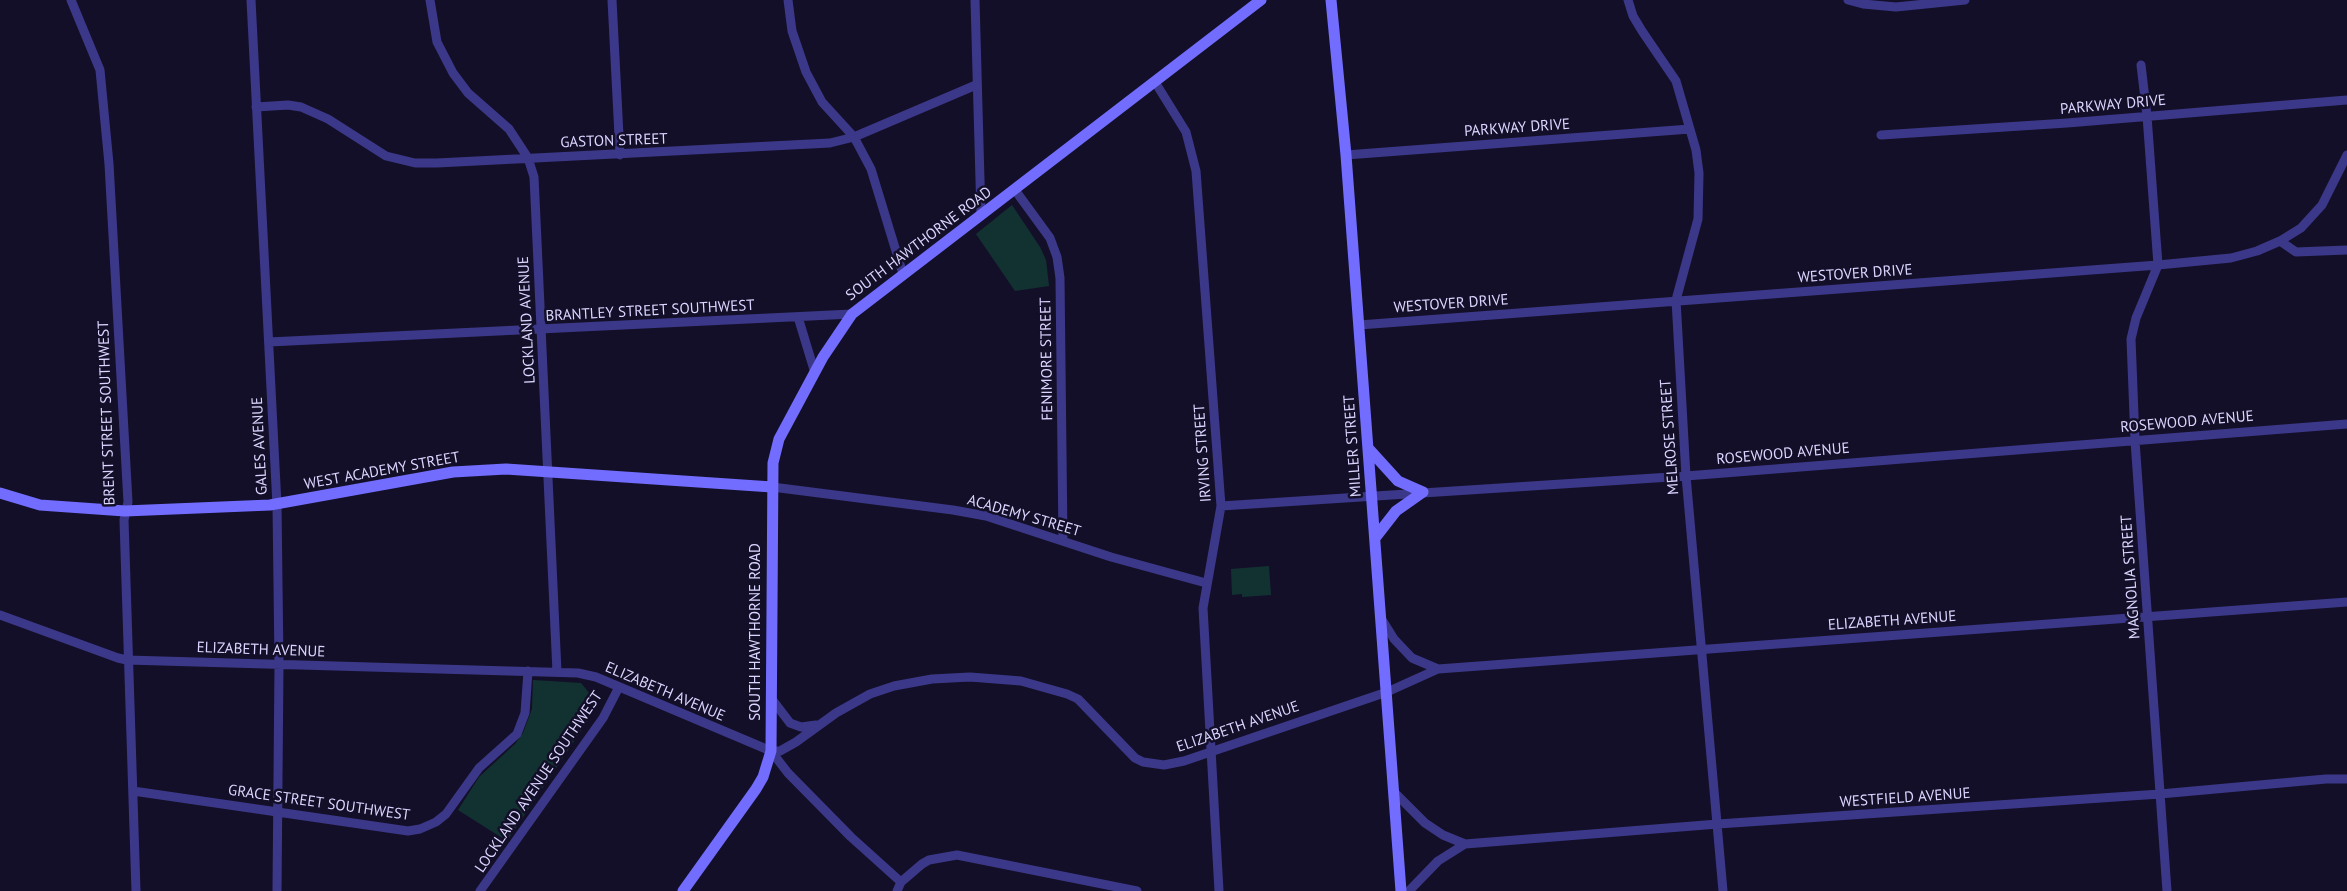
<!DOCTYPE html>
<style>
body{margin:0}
canvas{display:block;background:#130f28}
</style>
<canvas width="2347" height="891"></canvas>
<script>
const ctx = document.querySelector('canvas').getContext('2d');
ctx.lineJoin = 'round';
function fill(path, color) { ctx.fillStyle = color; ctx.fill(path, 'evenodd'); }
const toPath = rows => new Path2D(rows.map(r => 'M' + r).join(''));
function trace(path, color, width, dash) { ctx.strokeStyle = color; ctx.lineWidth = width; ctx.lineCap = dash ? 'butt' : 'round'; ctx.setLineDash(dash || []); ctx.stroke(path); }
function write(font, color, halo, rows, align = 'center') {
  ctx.font = font + ' "PT Sans",sans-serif'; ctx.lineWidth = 5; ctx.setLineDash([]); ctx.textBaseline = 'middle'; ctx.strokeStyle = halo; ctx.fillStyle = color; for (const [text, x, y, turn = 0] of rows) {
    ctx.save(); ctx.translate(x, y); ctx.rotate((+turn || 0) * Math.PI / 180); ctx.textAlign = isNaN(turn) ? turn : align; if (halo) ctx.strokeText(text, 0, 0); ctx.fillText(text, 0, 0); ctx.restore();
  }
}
fill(toPath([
 [1012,205,1040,247,1046,260,1049,286,1015,291,976,234],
 [1269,566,1271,595,1242,597,1242,594,1232,595,1231,569],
 [533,680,581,683,590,694,594,707,589,719,507,841,458,810,479,777,515,744,523,733,532,709]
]), '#123232');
trace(toPath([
 [71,0,100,70,109,164,128,502,124,520,136,891],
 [251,0,277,505,279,664,277,891],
 [430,0,437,42,453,73,468,93,509,129,528,158,534,177,557,672],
 [612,0,620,155],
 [788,0,792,31,806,72,822,102,854,137,871,169,903,274],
 [975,0,981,216],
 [1628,0,1633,16,1642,31,1676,81,1696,150,1699,173,1698,219,1676,300,1686,476,1723,891],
 [1848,0,1863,4,1896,7,1965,0],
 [2141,65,2147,116,2158,265,2136,318,2131,339,2135,441,2167,891],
 [1155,82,1186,132,1196,171,1221,506,1203,608,1219,891],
 [256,107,288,105,301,107,328,119,386,156,415,163,437,163,830,143,854,137,976,85],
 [1881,135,2067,123,2347,100],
 [1346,155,1690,129],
 [1015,190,1050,238,1057,257,1060,278,1063,541],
 [2280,241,2296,252,2347,250],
 [798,317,815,373],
 [1359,325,2158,265,2231,258,2257,251,2280,241,2301,228,2322,205,2347,155],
 [269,342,852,314],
 [772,487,953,510,986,516,1111,557,1206,583],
 [1221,506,1686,476,2347,424],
 [0,615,118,658,127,660,578,673,596,677,771,751,780,751,796,742,836,713,870,694,894,686,932,679,970,677,1021,681,1067,694,1078,699,1135,758,1143,762,1164,765,1184,761,1387,692,1438,669,2347,602],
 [1381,618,1394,639,1412,658,1438,669],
 [771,698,790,723,801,727,816,725],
 [771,751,788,773,851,837,901,882],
 [133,791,408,831,420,829,436,822,446,814,479,768,517,734,525,713,528,671],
 [1395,793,1425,823,1443,835,1465,844],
 [480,891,603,718,619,687],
 [897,891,901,882,922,864,929,860,957,855,1137,891],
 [1409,891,1438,861,1465,844,1718,824,2160,794,2326,779,2347,779]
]), '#3c3889', 9);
trace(toPath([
 [1331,0,1346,155,1401,891],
 [1368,448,1398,481,1423,492],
 [0,493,40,505,125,511,270,505,453,472,506,469,772,487],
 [1375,538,1396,511,1423,492],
 [683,891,756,789,763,777,771,751,773,463,779,439,823,357,852,314,1261,0]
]), '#726dff', 11);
write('15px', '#dbd6ff', '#130f28', [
 ["PARKWAY DRIVE",2113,105,-5],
 ["PARKWAY DRIVE",1517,128,-4],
 ["GASTON STREET",614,141,-2],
 ["SOUTH HAWTHORNE ROAD",919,244,-37],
 ["WESTOVER DRIVE",1855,274,-4],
 ["WESTOVER DRIVE",1451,304,-4],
 ["BRANTLEY STREET SOUTHWEST",650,311,-3],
 ["LOCKLAND AVENUE",527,320,-93],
 ["FENIMORE STREET",1047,359,-91],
 ["BRENT STREET SOUTHWEST",107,413,-92],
 ["ROSEWOOD AVENUE",2187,422,-5],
 ["MELROSE STREET",1670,437,-94],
 ["GALES AVENUE",260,446,-93],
 ["MILLER STREET",1353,446,-94],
 ["IRVING STREET",1203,453,-94],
 ["ROSEWOOD AVENUE",1783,454,-5],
 ["WEST ACADEMY STREET",382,471,-10],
 ["ACADEMY STREET",1024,516,16],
 ["MAGNOLIA STREET",2131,577,-94],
 ["ELIZABETH AVENUE",1892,621,-4],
 ["SOUTH HAWTHORNE ROAD",756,632,-90],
 ["ELIZABETH AVENUE",261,650,2],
 ["ELIZABETH AVENUE",665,692,23],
 ["ELIZABETH AVENUE",1238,727,-19],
 ["LOCKLAND AVENUE SOUTHWEST",539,782,-56],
 ["WESTFIELD AVENUE",1905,798,-4],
 ["GRACE STREET SOUTHWEST",319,803,8]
]);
</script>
